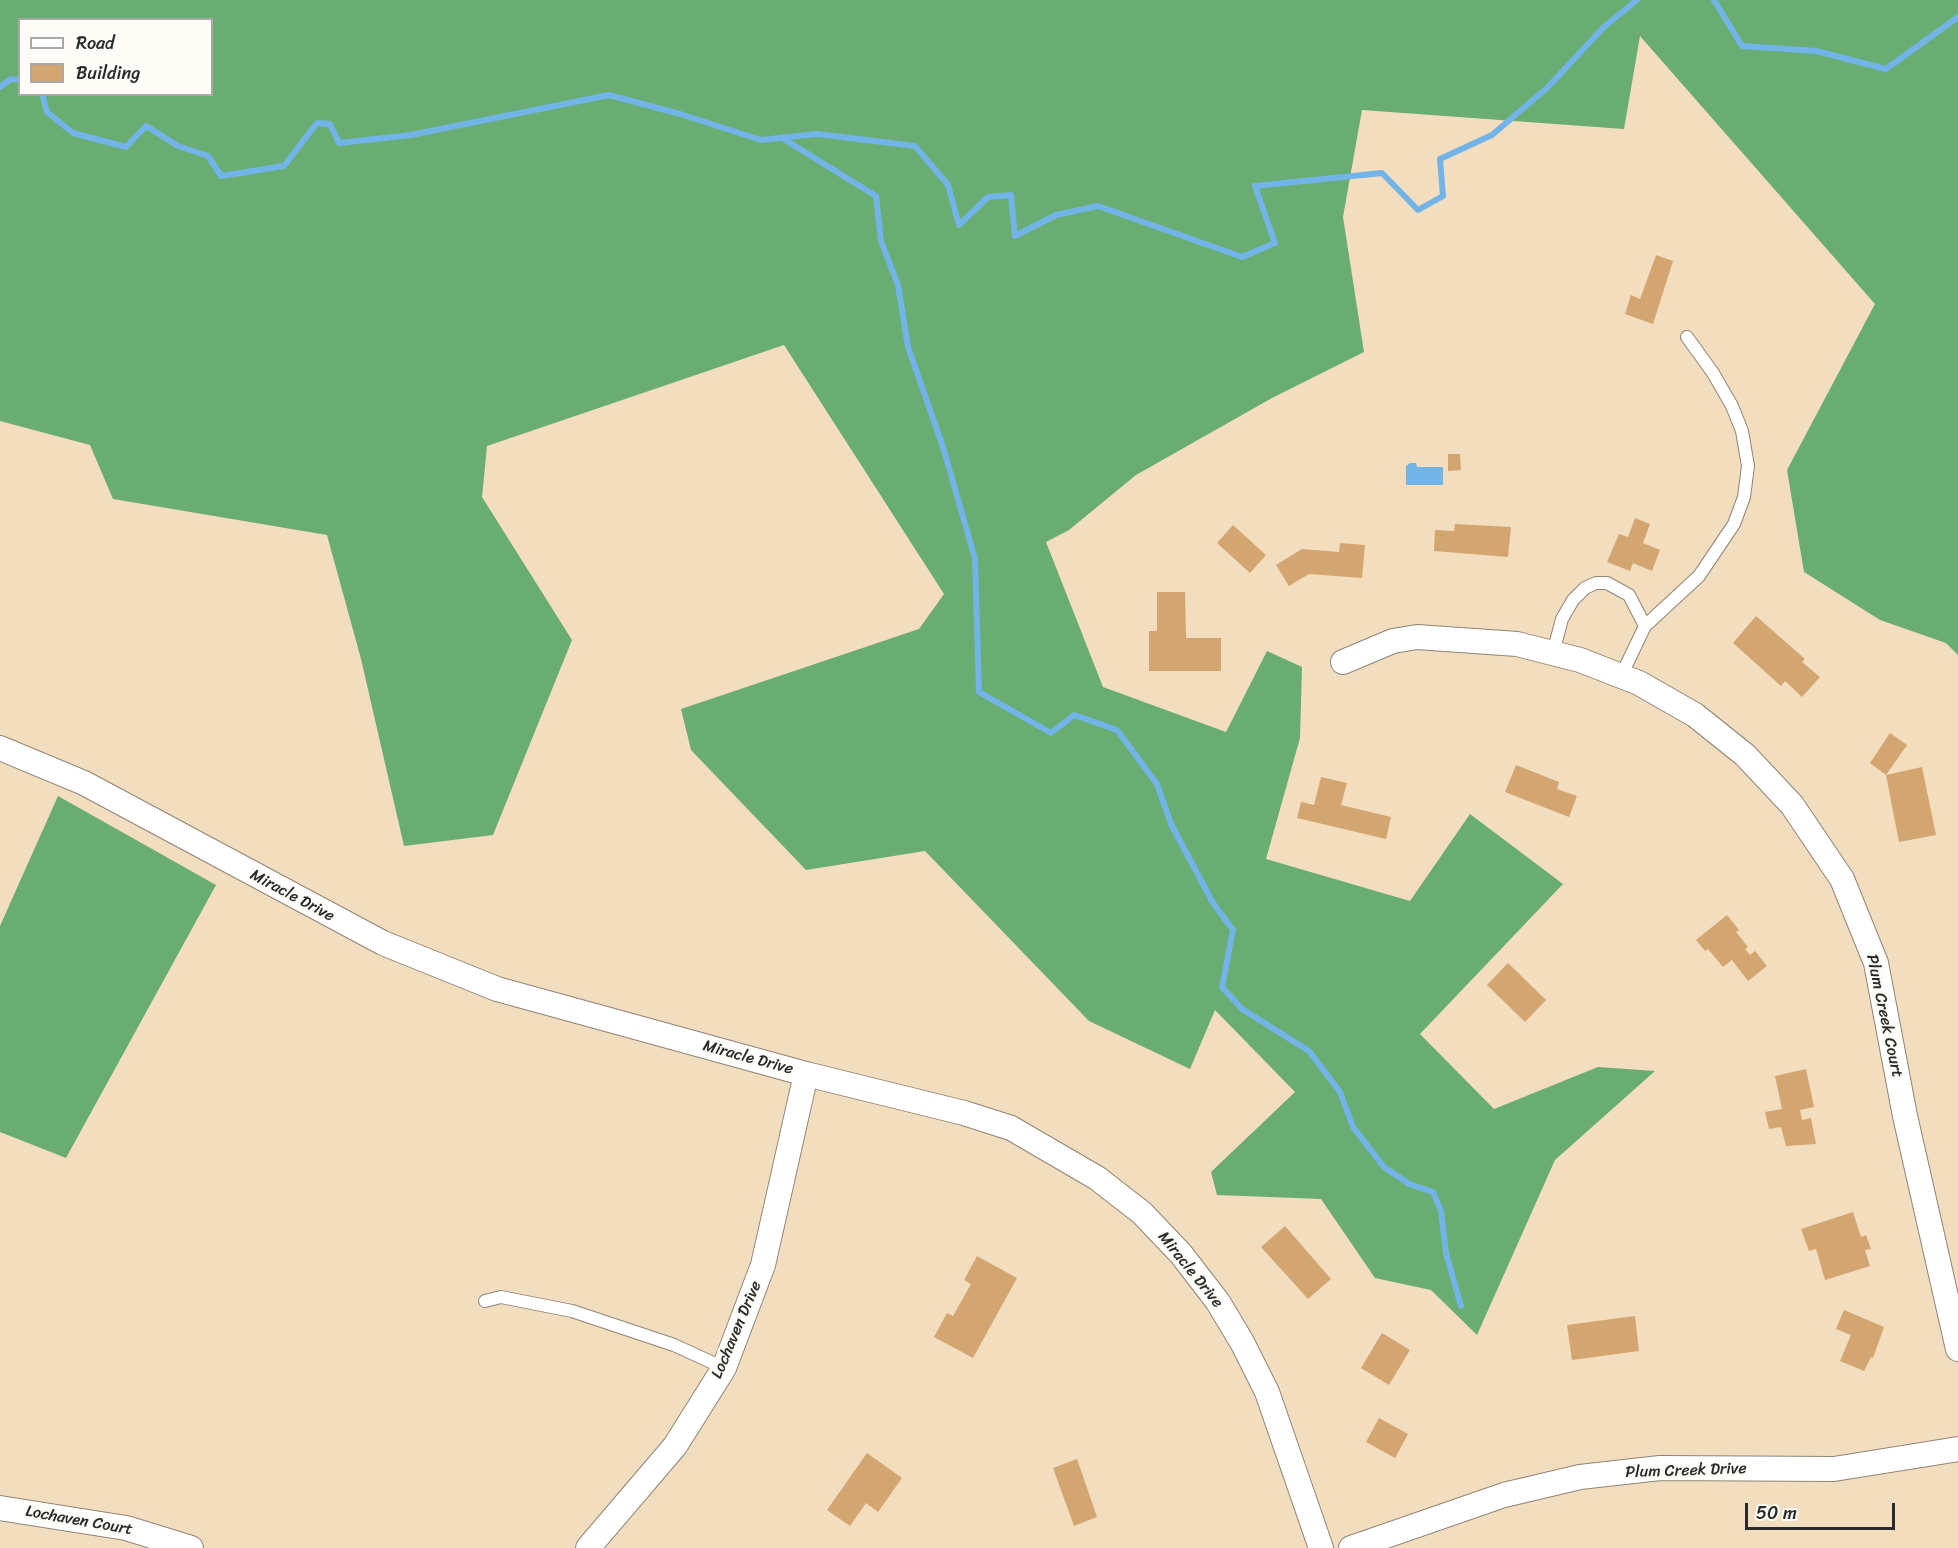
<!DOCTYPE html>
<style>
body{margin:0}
#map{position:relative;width:1958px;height:1548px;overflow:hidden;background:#f3ddbf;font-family:Sriracha,sans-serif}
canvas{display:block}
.legend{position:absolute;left:18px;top:18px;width:195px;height:78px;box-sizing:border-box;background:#fdfcf7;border:2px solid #a9a8a5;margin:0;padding:8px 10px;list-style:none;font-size:18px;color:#2b2b2b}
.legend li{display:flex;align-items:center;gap:12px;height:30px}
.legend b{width:30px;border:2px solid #a9a8a5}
.scale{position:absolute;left:1745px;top:1503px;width:150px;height:27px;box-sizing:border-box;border:3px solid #2b2b2b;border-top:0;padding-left:8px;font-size:18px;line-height:21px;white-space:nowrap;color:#2b2b2b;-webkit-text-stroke:4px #fdfcf7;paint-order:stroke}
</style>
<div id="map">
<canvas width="1958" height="1548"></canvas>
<ul class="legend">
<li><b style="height:8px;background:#fff"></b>Road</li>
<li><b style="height:16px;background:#d3a570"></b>Building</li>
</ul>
<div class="scale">50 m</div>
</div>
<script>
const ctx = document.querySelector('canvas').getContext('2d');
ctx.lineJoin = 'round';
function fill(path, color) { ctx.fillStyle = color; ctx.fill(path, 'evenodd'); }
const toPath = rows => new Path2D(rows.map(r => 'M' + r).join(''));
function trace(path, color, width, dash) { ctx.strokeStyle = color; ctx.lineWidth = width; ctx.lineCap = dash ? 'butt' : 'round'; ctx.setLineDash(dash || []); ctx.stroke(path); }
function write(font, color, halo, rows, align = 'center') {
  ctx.font = font + ' Sriracha,sans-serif'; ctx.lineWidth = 5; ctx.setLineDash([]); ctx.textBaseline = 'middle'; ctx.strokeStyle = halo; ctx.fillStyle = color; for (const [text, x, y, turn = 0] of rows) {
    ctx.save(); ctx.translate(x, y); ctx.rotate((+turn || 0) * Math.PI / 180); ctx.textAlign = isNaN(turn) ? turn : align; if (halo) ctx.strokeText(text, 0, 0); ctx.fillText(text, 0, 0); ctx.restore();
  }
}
fill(toPath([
 [0,0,1958,0,1958,655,1946,643,1880,620,1804,572,1787,470,1875,304,1640,36,1624,129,1362,110,1343,217,1364,352,1272,398,1136,475,1069,530,1046,542,1103,687,1226,732,1267,651,1302,667,1300,738,1266,859,1410,901,1470,814,1563,884,1420,1034,1494,1109,1598,1067,1655,1071,1555,1160,1477,1335,1431,1290,1375,1278,1321,1199,1217,1195,1211,1172,1295,1092,1215,1010,1190,1069,1089,1021,925,851,806,870,691,750,681,709,919,629,944,594,784,345,487,446,482,497,572,640,493,835,404,846,361,659,327,535,113,499,90,445,0,421],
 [20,20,212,20,212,94,20,94],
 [58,796,216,885,66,1158,0,1132,0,926]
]), '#69ad72');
fill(toPath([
 [1410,463,1416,463,1417,467,1443,467,1443,485,1406,485,1406,466]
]), '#72b4e7');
trace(toPath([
 [1714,0,1742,46,1816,51,1886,69,1958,17],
 [0,87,11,79,20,80],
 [42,94,47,112,73,133,126,147,146,126,178,146,208,156,221,176,284,166,317,123,330,124,339,143,411,135,609,95,680,114,761,140,817,134,915,146,948,185,959,225,988,197,1011,195,1015,236,1056,215,1098,206,1242,257,1275,243,1255,186,1382,173,1418,210,1443,196,1440,159,1492,135,1547,88,1604,27,1637,0],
 [782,138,876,196,881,241,898,285,908,347,943,447,975,559,979,692,1051,733,1074,715,1117,730,1157,784,1171,824,1213,903,1233,930,1222,987,1242,1009,1309,1051,1340,1092,1353,1127,1384,1167,1409,1184,1433,1192,1441,1211,1446,1253,1461,1306]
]), '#72b4e7', 6);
fill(toPath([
 [1656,255,1673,261,1653,324,1625,314,1631,295,1640,299],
 [1448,454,1460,454,1461,470,1448,471],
 [1635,518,1650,524,1643,543,1660,550,1652,571,1633,563,1630,571,1607,562,1619,534,1628,537],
 [1455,524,1511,527,1508,557,1434,551,1435,530,1454,531],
 [1233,525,1266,555,1250,573,1217,543],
 [1340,543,1365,545,1362,578,1309,574,1289,586,1276,565,1302,549,1339,552],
 [1157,592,1185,592,1186,638,1221,638,1221,671,1149,671,1149,631,1157,631],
 [1756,616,1805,659,1802,662,1820,677,1802,697,1785,681,1781,686,1733,643],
 [1890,733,1907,745,1886,775,1870,763],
 [1516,765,1559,782,1557,789,1577,796,1569,817,1505,792],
 [1922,767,1936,835,1899,842,1886,775],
 [1321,777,1347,783,1341,805,1391,817,1386,839,1297,818,1301,802,1314,805],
 [1727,915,1739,930,1736,932,1748,947,1745,949,1750,955,1755,951,1767,966,1748,981,1732,960,1723,967,1708,949,1705,951,1696,940],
 [1508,963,1546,1000,1525,1022,1487,985],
 [1806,1069,1814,1107,1800,1110,1802,1120,1811,1118,1816,1144,1786,1146,1781,1127,1769,1129,1765,1112,1782,1109,1775,1076],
 [1853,1212,1861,1237,1866,1235,1871,1249,1865,1250,1870,1266,1825,1280,1816,1249,1809,1251,1801,1229],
 [1285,1226,1331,1279,1308,1299,1261,1247],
 [977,1256,1017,1278,973,1358,934,1337,947,1313,953,1316,971,1284,964,1280],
 [1844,1310,1884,1327,1873,1358,1871,1357,1864,1371,1840,1361,1851,1335,1836,1329],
 [1635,1316,1639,1351,1572,1360,1567,1325],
 [1382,1333,1410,1350,1389,1385,1361,1368],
 [1379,1418,1408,1434,1395,1458,1366,1442],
 [867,1453,902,1478,878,1512,866,1503,850,1526,827,1510],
 [1077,1459,1097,1517,1074,1526,1053,1468]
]), '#d3a570');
const service = toPath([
 [1553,653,1562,619,1573,600,1585,588,1596,583,1607,583,1629,595,1645,626],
 [1621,676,1645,626,1699,576,1734,524,1744,497,1748,466,1742,431,1732,406,1713,373,1687,337],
 [485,1301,501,1297,572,1311,674,1345,724,1368]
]);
const minor = toPath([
 [1343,662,1393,641,1417,637,1517,644,1580,660,1639,683,1695,715,1745,755,1792,805,1842,879,1876,963,1905,1116,1958,1349],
 [0,748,84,783,383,943,497,989,806,1074,964,1113,1011,1128,1097,1178,1142,1213,1181,1254,1218,1302,1243,1344,1267,1392,1321,1548],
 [0,1508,126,1528,191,1548],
 [588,1548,675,1446,724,1368,763,1265,806,1074],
 [1351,1548,1504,1495,1580,1477,1660,1468,1834,1469,1958,1449]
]);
trace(service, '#8f8475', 14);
trace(minor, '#8f8475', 26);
trace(service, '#fff', 12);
trace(minor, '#fff', 24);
write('16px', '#2b2b2b', '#fdfcf7', [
 ["Miracle Drive",292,896,28],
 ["Plum Creek Court",1884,1016,78],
 ["Miracle Drive",748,1058,15],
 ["Miracle Drive",1190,1270,51],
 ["Lochaven Drive",737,1330,-67],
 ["Plum Creek Drive",1686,1471,-2],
 ["Lochaven Court",79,1521,10]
]);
</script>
